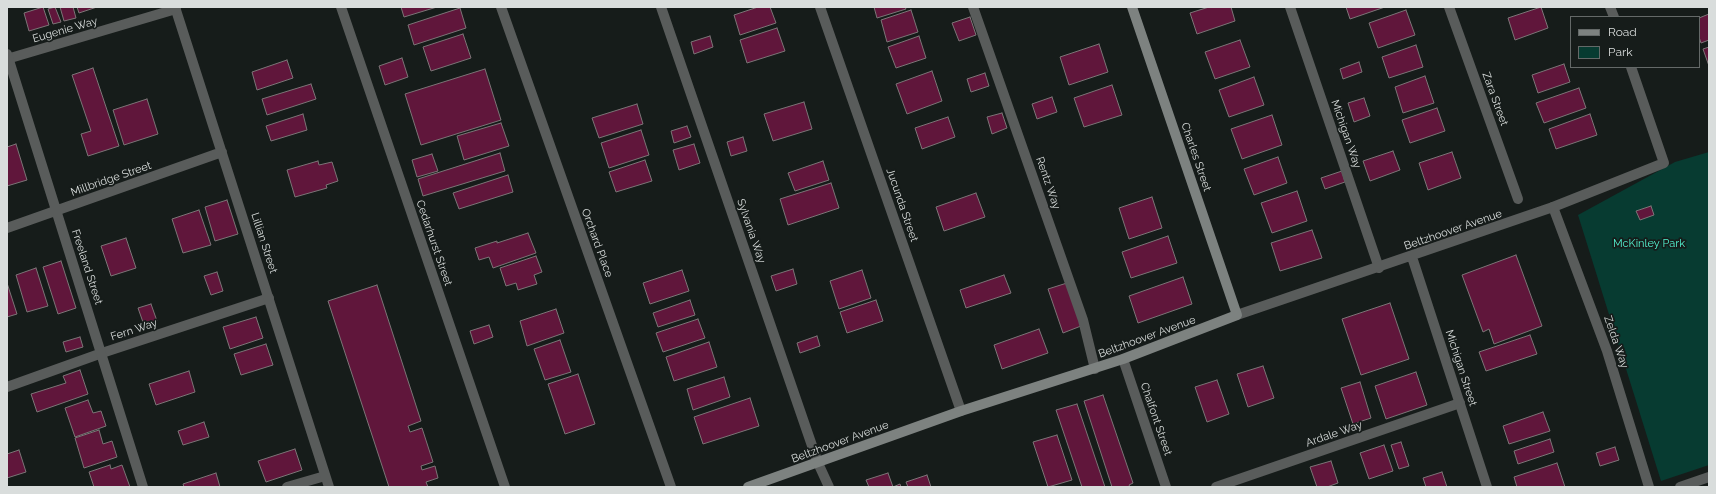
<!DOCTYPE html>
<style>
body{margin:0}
#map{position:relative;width:1716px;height:494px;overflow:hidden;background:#161c1a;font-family:Raleway,sans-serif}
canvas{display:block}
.frame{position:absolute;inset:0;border:8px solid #d9dddc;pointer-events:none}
.legend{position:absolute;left:1570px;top:16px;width:130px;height:52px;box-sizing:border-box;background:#161c1a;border:1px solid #646968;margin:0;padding:5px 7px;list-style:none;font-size:12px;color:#d9dddc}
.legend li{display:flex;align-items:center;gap:8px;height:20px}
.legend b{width:20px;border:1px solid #646968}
</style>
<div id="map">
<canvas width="1716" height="494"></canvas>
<div class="frame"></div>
<ul class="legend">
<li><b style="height:5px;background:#7d8280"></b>Road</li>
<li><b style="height:11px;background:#073b31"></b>Park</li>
</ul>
</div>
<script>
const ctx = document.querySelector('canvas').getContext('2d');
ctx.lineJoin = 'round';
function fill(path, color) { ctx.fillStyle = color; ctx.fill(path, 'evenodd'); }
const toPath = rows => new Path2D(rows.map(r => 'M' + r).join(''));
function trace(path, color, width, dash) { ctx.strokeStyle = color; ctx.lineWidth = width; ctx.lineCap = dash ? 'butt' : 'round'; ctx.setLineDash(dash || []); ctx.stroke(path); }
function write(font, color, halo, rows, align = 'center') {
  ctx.font = font + ' Raleway,sans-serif'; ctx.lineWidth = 3.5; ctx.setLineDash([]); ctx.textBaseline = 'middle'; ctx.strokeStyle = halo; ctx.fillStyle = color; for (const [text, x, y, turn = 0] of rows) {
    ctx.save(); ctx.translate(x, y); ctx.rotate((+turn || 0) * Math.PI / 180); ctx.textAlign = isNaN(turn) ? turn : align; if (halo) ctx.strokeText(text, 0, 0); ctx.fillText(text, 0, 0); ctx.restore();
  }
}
fill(toPath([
 [1709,152,1709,465,1661,481,1578,215,1675,162]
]), '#073b31');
const building = toPath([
 [43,7,49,25,29,31,24,13,43,7],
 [55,7,61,22,53,24,48,9,55,7],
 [60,7,73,7,76,18,64,21,60,7],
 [77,7,97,7,79,13,77,7],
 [401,7,437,7,404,17,401,7],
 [758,7,770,7,776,23,740,35,734,15,758,7],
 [874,7,905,7,906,9,877,18,874,7],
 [1209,7,1231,7,1235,21,1197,34,1190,13,1209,7],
 [1346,7,1385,7,1350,19,1346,7],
 [1541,7,1548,28,1515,40,1508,18,1541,7],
 [460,8,466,28,414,45,408,25,460,8],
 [911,10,918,32,887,42,881,20,911,10],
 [1406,10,1415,35,1378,48,1369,23,1406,10],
 [1709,14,1709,40,1701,43,1699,37,1699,18,1709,14],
 [970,17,976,35,959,41,952,23,970,17],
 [777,28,785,51,747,63,740,40,777,28],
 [463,34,471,58,431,71,423,47,463,34],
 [710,36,713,47,694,54,691,42,710,36],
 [919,36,926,58,896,68,888,47,919,36],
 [1240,40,1250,67,1215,79,1205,52,1240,40],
 [1099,44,1108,72,1069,85,1060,57,1099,44],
 [1416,45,1423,67,1389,78,1382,57,1416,45],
 [1709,47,1709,66,1703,49,1709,47],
 [402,58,408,77,385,85,379,66,402,58],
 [287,60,293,78,257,90,252,72,287,60],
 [1359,62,1362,72,1343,79,1340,69,1359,62],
 [1564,64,1570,82,1538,93,1532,75,1564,64],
 [93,68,119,146,88,156,81,134,91,131,72,75,93,68],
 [485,69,501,120,421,145,405,94,485,69],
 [932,71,942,101,907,114,896,84,932,71],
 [985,73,989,86,971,92,967,79,985,73],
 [1425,76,1434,103,1403,113,1395,87,1425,76],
 [1254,77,1264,105,1229,117,1219,90,1254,77],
 [311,84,316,99,267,115,262,99,311,84],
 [1112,85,1122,115,1084,127,1074,98,1112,85],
 [1579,88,1586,108,1544,123,1536,103,1579,88],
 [1052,97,1057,112,1037,119,1032,104,1052,97],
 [1364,98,1370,116,1354,122,1348,103,1364,98],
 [147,99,158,134,124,145,113,110,147,99],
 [804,102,812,129,773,141,764,114,804,102],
 [637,104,643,124,599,138,592,118,637,104],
 [1437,108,1445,131,1410,143,1402,120,1437,108],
 [1002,113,1007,128,992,134,987,117,1002,113],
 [303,114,307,130,271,141,266,126,303,114],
 [1590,114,1597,135,1556,149,1549,129,1590,114],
 [1272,115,1282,145,1242,159,1231,129,1272,115],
 [948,117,955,137,922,149,915,128,948,117],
 [501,123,509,146,464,160,457,136,501,123],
 [687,126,691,137,674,143,671,131,687,126],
 [641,130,649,155,609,168,601,143,641,130],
 [743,137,747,151,731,156,727,142,743,137],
 [16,144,27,180,7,186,7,147,16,144],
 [694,144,700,163,679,170,673,150,694,144],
 [1393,151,1400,170,1370,181,1363,161,1393,151],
 [1452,152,1461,178,1428,190,1419,163,1452,152],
 [500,153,505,171,423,196,418,179,500,153],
 [432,154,438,171,417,177,412,160,432,154],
 [1278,157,1287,183,1254,195,1244,169,1278,157],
 [645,160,652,181,616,192,609,172,645,160],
 [318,161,319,165,332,162,338,181,326,185,327,188,295,197,287,170,318,161],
 [823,161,829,180,795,191,788,173,823,161],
 [1342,171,1345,182,1325,189,1321,178,1342,171],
 [508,175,513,192,459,209,453,193,508,175],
 [831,183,839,208,788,225,780,199,831,183],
 [1297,191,1307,221,1272,233,1261,203,1297,191],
 [976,193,985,217,944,231,936,207,976,193],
 [1152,197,1162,228,1129,239,1119,208,1152,197],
 [227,200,238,234,215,241,205,207,227,200],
 [1651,206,1654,215,1640,220,1636,211,1651,206],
 [199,210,211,245,183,253,172,219,199,210],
 [1312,230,1322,258,1280,271,1271,243,1312,230],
 [528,233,536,253,493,268,489,257,479,260,475,248,497,241,497,243,528,233],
 [1168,236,1177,263,1131,278,1122,252,1168,236],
 [126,238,136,268,111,276,101,246,126,238],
 [1516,255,1542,326,1494,344,1489,329,1483,332,1462,275,1516,255],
 [536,256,542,272,534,275,537,284,518,290,516,283,506,286,500,268,536,256],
 [61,261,76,308,58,314,43,267,61,261],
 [36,268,48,306,27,312,16,275,36,268],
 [793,269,797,284,776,291,771,276,793,269],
 [682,270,689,291,650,304,643,283,682,270],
 [862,270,871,298,839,309,830,281,862,270],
 [217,272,223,291,211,295,204,276,217,272],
 [1004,275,1011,293,966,308,960,290,1004,275],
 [1183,277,1192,304,1138,323,1129,296,1183,277],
 [7,283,17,314,7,317,7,283],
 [1067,283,1081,326,1063,333,1048,289,1067,283],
 [377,285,421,421,408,426,410,432,422,428,433,462,421,466,422,470,435,466,438,478,426,482,428,487,389,487,328,301,377,285],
 [690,300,695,315,658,327,653,313,690,300],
 [876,300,883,321,847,333,840,312,876,300],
 [1390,303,1409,359,1361,375,1342,319,1390,303],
 [151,304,157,321,144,325,138,308,151,304],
 [556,309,564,333,527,346,520,321,556,309],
 [256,317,263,338,230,349,223,327,256,317],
 [698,319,705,338,663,352,656,333,698,319],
 [489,325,493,337,474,344,470,331,489,325],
 [1039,329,1048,353,1002,369,994,345,1039,329],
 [1530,335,1537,354,1486,371,1479,352,1530,335],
 [817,336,820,346,800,353,797,343,817,336],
 [80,337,83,347,66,352,63,342,80,337],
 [560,340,571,372,545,380,534,349,560,340],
 [709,342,717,367,674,381,666,357,709,342],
 [266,344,273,365,241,375,234,354,266,344],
 [1263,366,1274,398,1248,407,1237,374,1263,366],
 [80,370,88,394,37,412,31,394,66,383,63,376,80,370],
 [189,371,195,392,156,405,149,384,189,371],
 [1416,372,1427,405,1386,419,1375,386,1416,372],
 [578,374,595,424,565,434,548,384,578,374],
 [724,377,730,397,693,410,687,389,724,377],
 [1217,380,1229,414,1207,422,1195,387,1217,380],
 [1360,382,1371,418,1353,424,1341,388,1360,382],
 [1103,395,1133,483,1129,485,1130,487,1112,487,1084,401,1103,395],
 [750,398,759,426,703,444,694,417,750,398],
 [88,400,93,413,101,411,106,426,75,437,65,408,88,400],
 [1077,404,1105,487,1082,487,1056,410,1077,404],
 [1543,412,1550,431,1509,444,1503,426,1543,412],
 [204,422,209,437,183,445,178,431,204,422],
 [99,430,103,444,112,441,117,457,84,468,75,438,99,430],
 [1057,435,1072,480,1048,487,1033,442,1057,435],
 [1550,439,1554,452,1518,464,1514,451,1550,439],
 [1401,442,1409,466,1399,469,1391,445,1401,442],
 [1384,445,1393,471,1369,479,1360,453,1384,445],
 [1615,447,1619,460,1600,466,1596,453,1615,447],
 [295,449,302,470,266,482,258,461,295,449],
 [19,450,26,472,7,478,7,454,19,450],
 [1331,461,1338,483,1327,487,1317,487,1310,467,1331,461],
 [1557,463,1565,487,1517,487,1514,477,1557,463],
 [110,465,111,469,122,465,130,487,94,487,89,472,110,465],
 [1442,472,1447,487,1426,487,1423,478,1442,472],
 [216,473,220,487,184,487,183,484,216,473],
 [888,473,893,487,900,484,901,487,869,487,866,480,888,473],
 [927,475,931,487,908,487,906,482,927,475]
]);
fill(building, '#60163b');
trace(building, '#7c7577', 1);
trace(toPath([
 [341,7,505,487],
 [661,7,818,463],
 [973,7,1083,320,1095,369],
 [1290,7,1379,268],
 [1610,7,1614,17],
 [7,59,176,9],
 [1553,207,1664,163,1631,67],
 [7,387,102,353,269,298],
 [287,487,325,476],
 [1216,487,1460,403]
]), '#595c5b', 10);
trace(toPath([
 [175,7,329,487],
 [501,7,671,487],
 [820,7,961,411],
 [1449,7,1518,199],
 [7,54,143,487],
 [7,228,222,152],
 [1412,257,1487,487],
 [1237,315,1553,207,1607,351,1649,487],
 [1123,359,1166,487],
 [818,463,829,487],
 [1680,487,1709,477]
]), '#595c5b', 10);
trace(toPath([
 [748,487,961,411,1123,359,1237,315,1132,7]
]), '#7d8280', 10);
write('11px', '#d9dddc', '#161c1a', [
 ["Eugenie Way",65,30,-16],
 ["Zara Street",1495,99,70],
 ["Michigan Way",1346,134,71],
 ["Charles Street",1196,157,71],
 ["Millbridge Street",111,179,-19],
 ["Rentz Way",1048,183,71],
 ["Jucunda Street",902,205,71],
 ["Beltzhoover Avenue",1453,230,-19],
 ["Sylvania Way",751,231,71],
 ["Lillian Street",264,243,72],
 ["Cedarhurst Street",434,243,71],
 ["Orchard Place",597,243,70],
 ["Freeland Street",87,267,72],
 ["Fern Way",134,330,-18],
 ["Beltzhoover Avenue",1147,337,-20],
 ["Zelda Way",1616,342,71],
 ["Michigan Street",1461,368,72],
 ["Chalfont Street",1156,419,71],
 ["Ardale Way",1334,434,-19],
 ["Beltzhoover Avenue",840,442,-20]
]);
write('11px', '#53f5d2', '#161c1a', [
 ["McKinley Park",1649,244]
]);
</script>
